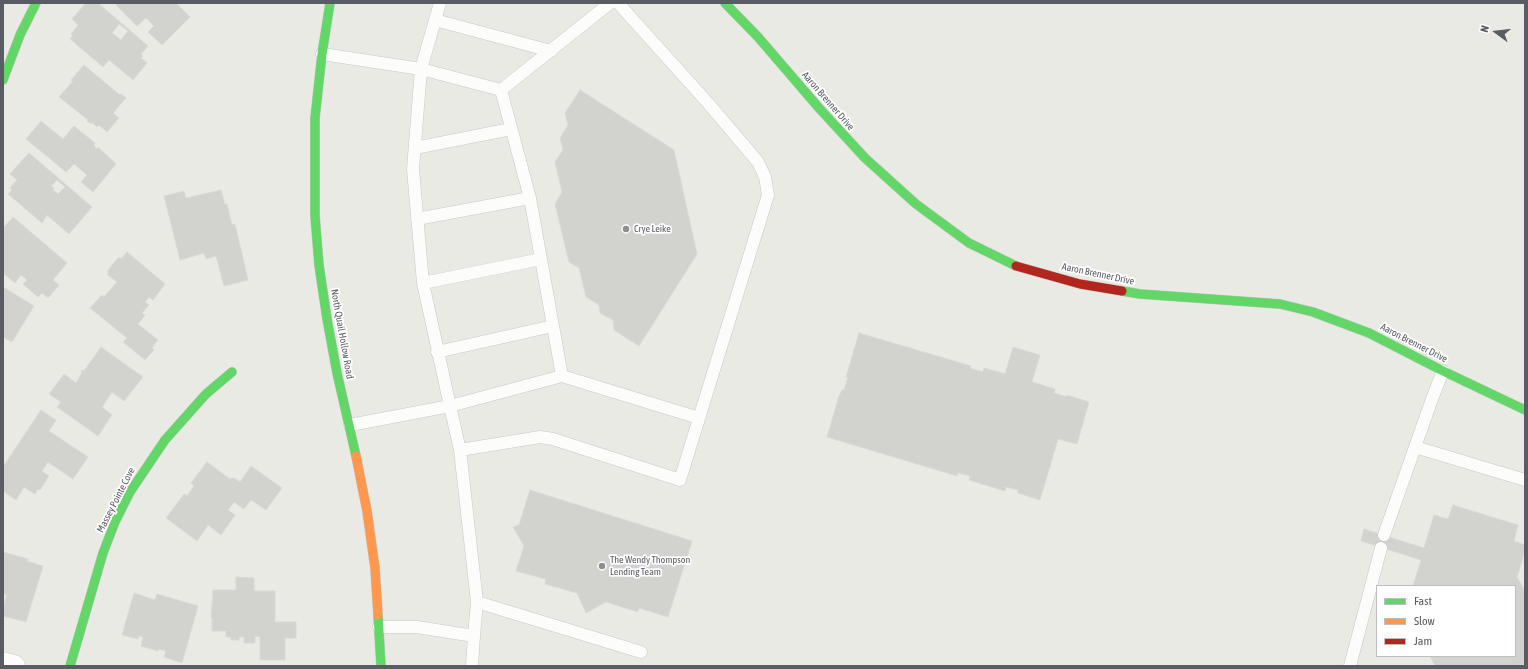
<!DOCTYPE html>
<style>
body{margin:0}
#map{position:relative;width:1528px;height:669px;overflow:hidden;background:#eaeae5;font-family:"Asap Condensed",sans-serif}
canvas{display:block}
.frame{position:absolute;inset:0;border:4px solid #5a5c63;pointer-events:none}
.legend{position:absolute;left:1376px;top:585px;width:140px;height:72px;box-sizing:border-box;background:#fff;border:1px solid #bdbec1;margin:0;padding:5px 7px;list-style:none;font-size:12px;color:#5a5c63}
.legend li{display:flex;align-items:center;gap:8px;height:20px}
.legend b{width:20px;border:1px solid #bdbec1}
.north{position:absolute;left:1476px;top:12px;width:40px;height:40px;-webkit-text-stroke:3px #fff;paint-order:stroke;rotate:285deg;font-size:11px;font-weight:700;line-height:16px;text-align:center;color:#5a5c63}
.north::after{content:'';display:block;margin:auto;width:14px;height:18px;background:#5a5c63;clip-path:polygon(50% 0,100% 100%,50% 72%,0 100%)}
</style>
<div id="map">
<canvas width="1528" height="669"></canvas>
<div class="frame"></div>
<ul class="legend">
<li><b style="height:5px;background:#63d668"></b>Fast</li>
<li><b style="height:5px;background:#ff974d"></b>Slow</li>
<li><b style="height:5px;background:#b3261e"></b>Jam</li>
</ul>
<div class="north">N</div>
</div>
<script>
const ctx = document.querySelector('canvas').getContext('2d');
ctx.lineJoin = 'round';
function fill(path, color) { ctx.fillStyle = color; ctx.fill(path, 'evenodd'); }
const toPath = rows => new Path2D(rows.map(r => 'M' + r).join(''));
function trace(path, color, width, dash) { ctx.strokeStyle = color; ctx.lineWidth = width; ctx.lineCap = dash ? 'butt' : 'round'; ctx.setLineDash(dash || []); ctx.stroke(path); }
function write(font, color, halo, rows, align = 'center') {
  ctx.font = font + ' "Asap Condensed",sans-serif'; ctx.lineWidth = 3.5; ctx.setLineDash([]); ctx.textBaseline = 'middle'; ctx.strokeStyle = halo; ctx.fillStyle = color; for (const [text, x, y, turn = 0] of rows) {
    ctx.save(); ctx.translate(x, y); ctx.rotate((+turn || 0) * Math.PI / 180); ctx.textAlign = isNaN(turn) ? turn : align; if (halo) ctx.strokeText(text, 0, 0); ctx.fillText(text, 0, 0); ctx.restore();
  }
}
const building = toPath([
 [86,3,98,3,148,46,141,54,143,56,141,58,147,63,133,80,109,60,103,67,70,39,73,35,71,34,78,25,72,19,86,3],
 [119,24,128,31,121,40,112,33,119,24],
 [114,3,176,3,190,17,162,45,148,32,154,26,146,18,137,26,114,3],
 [84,65,120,95,121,94,126,98,113,113,119,118,107,132,99,125,97,127,92,122,91,124,87,121,88,120,59,97,73,81,71,80,84,65],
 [580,90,674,150,697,254,639,346,614,330,613,320,600,313,599,305,586,297,579,268,569,262,555,204,562,192,555,162,563,150,560,138,568,125,565,113,580,90],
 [41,121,63,139,74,126,95,143,94,146,97,149,98,147,116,164,93,192,81,182,87,175,74,164,66,172,26,139,41,121],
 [29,153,92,207,69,234,47,215,42,223,8,194,12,190,10,188,17,180,10,174,26,156,29,153],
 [57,180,65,187,58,194,53,190,54,188,51,186,57,180],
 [221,190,225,205,227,204,232,225,235,224,248,280,224,286,216,256,206,259,204,253,180,260,164,196,184,191,186,198,221,190],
 [13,217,67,263,53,280,59,285,48,298,42,293,38,297,23,284,27,280,21,275,15,283,3,273,3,228,13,217],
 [127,252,165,284,153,300,149,297,145,302,149,305,142,313,145,315,138,324,158,340,152,348,154,350,145,360,123,342,127,338,90,308,102,295,104,297,117,282,108,275,108,270,118,258,122,258,127,252],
 [3,287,34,306,12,342,3,337,3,287],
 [859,333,971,366,970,368,983,372,984,368,1005,374,1013,347,1040,355,1032,382,1055,389,1054,393,1067,397,1067,395,1089,402,1077,444,1058,439,1040,500,1018,493,1018,490,1006,487,1005,491,969,480,970,476,958,473,957,476,827,437,839,396,842,390,844,390,848,377,846,377,859,333],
 [101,347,143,377,124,401,112,392,102,407,112,415,98,436,57,407,61,402,49,394,64,374,76,383,82,373,81,372,82,370,84,371,101,347],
 [41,410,56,420,49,431,88,457,73,479,48,462,42,471,49,476,40,490,38,489,35,494,24,487,16,500,3,491,3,467,41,410],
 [207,462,230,479,234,478,240,482,251,466,282,488,266,510,251,500,244,509,234,502,228,510,235,515,221,535,208,525,197,541,166,518,184,494,187,496,194,486,191,483,207,462],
 [530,490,692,541,668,617,639,608,638,612,606,602,586,613,577,593,545,584,546,579,516,571,524,546,513,527,519,525,530,490],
 [1453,505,1518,525,1514,541,1525,545,1525,551,1517,577,1525,591,1525,666,1435,666,1430,656,1515,656,1515,586,1413,586,1421,560,1361,541,1364,529,1424,548,1434,515,1448,519,1453,505],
 [3,552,28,559,27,561,43,566,26,622,3,616,3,607,7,595,3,594,3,552],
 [236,577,254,578,254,591,275,591,275,622,296,622,296,638,285,638,285,660,260,660,260,637,255,636,255,643,244,643,244,637,239,637,239,640,231,640,231,637,226,637,226,631,212,631,212,618,211,618,213,590,236,590,236,577],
 [134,593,155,600,157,594,198,606,182,663,164,657,166,651,159,649,158,651,141,646,143,637,139,636,138,639,122,635,134,593]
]);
fill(building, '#d2d2cf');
trace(building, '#dad9d4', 1);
const lane = toPath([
 [435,20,551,51],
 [322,54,421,69,501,90,610,3],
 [415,148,511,129],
 [530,198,541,259],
 [417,219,530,198,501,90],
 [423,283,450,406,562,376,541,259,423,283,413,169,421,69,440,3],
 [437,352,553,326],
 [562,376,699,418],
 [350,425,450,406,460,450,477,602,474,636],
 [1415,447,1525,480],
 [460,450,540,437,553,439,680,480,768,195,765,177,758,162,708,103,618,3],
 [1384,535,1432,399,1443,371],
 [477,602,641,652],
 [379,627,417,627,474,636,472,666],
 [1350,666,1381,548]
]);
const street = toPath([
 [3,663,14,666]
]);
const fast = toPath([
 [330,3,322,54,315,118,315,216,319,265,327,319,337,373,356,456],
 [725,3,758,37,819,108,865,158,916,204,969,243,1016,266],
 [3,80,20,35,36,3],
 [1122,291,1140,294,1280,304,1313,312,1369,333,1443,371,1525,410],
 [378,615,381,666],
 [70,666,103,553,115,522,130,492,165,440,206,394,232,372]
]);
const slow = toPath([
 [356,456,367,511,375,568,378,615]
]);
const jam = toPath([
 [1016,266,1080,284,1122,291]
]);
trace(lane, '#c7c8c7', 13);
trace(street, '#c7c8c7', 23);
trace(fast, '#c5c6c6', 10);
trace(slow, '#c5c6c6', 10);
trace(jam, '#c5c6c6', 10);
trace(lane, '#fcfcfb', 12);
trace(street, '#fcfcfb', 22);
trace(fast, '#63d668', 9);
trace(slow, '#ff974d', 9);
trace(jam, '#b3261e', 9);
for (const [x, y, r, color] of [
 [626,229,4,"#8c8e90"],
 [602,566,4,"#8c8e90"]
]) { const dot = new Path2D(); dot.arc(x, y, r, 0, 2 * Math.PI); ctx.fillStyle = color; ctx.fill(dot); trace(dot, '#fff', 1.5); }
write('10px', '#5a5c63', '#fff', [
 ["Aaron Brenner Drive",828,101,49],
 ["Aaron Brenner Drive",1098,274,12],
 ["North Quail Hollow Road",342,334,80],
 ["Aaron Brenner Drive",1414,343,27],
 ["Massey Pointe Cove",116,500,-63]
]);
write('10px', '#5a5c63', '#fff', [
 ["Crye Leike",634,229],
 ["The Wendy Thompson",610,560],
 ["Lending Team",610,572]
], 'left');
</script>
